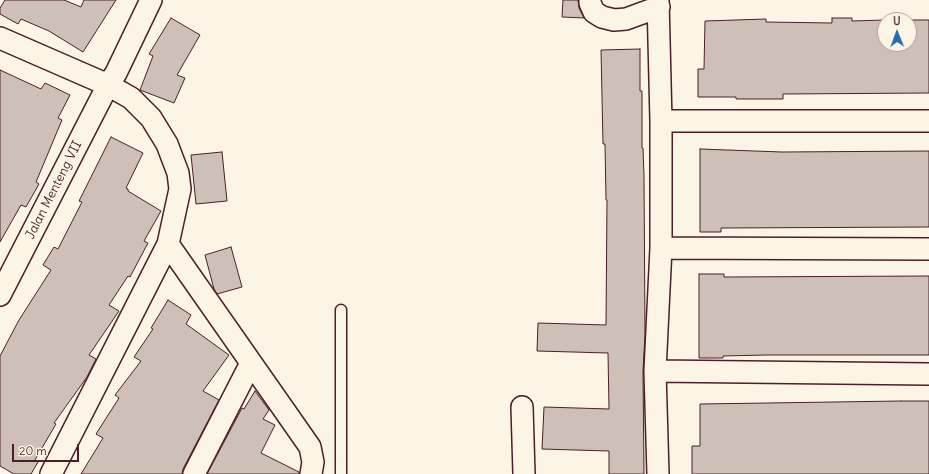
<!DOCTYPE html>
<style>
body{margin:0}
#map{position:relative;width:929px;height:474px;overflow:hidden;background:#fcf5e5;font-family:Delius,sans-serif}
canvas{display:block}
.north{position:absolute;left:877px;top:12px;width:40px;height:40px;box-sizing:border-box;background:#fcf5e5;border:1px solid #b59f9b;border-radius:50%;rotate:359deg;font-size:11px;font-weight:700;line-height:16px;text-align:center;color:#4a1f2b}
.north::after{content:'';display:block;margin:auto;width:14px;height:18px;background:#1f6fb2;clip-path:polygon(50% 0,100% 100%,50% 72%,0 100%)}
.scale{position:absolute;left:12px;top:444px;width:67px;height:18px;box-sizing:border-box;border:2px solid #4a1f2b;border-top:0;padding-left:5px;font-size:12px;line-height:14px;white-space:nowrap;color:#4a1f2b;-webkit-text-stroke:3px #fcf5e5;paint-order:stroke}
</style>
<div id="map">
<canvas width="929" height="474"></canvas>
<div class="north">U</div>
<div class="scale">20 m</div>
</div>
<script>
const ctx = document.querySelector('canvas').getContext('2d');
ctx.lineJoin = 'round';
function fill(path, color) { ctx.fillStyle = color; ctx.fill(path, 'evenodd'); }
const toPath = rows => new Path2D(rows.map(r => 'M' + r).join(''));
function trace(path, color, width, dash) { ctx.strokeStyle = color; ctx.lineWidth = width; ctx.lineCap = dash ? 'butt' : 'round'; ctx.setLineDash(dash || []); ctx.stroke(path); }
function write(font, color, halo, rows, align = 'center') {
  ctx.font = font + ' Delius,sans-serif'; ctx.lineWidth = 3; ctx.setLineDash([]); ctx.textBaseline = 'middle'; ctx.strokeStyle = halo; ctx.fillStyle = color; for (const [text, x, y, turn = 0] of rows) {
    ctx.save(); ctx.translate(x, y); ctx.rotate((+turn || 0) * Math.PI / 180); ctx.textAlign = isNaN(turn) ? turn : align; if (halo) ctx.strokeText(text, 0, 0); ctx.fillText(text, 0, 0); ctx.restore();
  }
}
const building = toPath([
 [5,0,64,0,81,7,84,0,116,0,83,52,49,31,21,19,18,24,0,14,0,8,5,0],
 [563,0,578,0,579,8,584,18,562,17,563,0],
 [171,18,200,35,177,75,185,78,174,103,140,90,153,56,149,54,171,18],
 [832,18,852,18,852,21,885,20,885,44,909,44,909,20,929,20,929,93,783,94,783,99,736,99,736,97,698,97,698,69,704,69,705,21,766,19,766,22,832,23,832,18],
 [640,49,640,91,642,91,642,148,643,148,644,176,645,334,643,371,644,474,609,474,609,451,542,449,544,407,609,409,608,353,537,351,538,323,606,325,607,200,606,200,605,144,603,144,601,50,640,49],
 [0,70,41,89,45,83,70,95,58,118,62,120,36,182,39,184,26,207,21,205,0,242,0,70],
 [111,137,143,153,126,188,128,189,128,191,161,211,144,241,148,243,130,277,128,276,109,305,119,311,89,355,96,359,87,377,54,423,56,424,35,460,38,462,31,474,14,474,0,466,0,356,19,320,51,270,43,265,54,247,58,249,82,202,79,201,111,137],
 [700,149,782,152,929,151,929,227,721,228,721,232,700,232,700,149],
 [222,152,227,201,196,204,191,155,222,152],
 [231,247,242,287,217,294,214,289,205,255,231,247],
 [699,274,724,274,724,277,929,276,929,355,766,355,723,356,723,358,699,358,699,274],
 [168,300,191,315,186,324,229,355,203,391,219,400,183,469,182,474,81,474,103,438,96,434,119,398,115,395,141,361,134,357,153,329,151,328,168,300],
 [255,391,269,410,263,419,275,425,261,453,299,472,299,474,207,474,242,408,244,409,255,391],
 [901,401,929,401,929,474,692,474,692,446,700,446,700,404,901,401]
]);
fill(building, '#cfc0b7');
trace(building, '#4a1f2b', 1);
const service = toPath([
 [341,310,341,474]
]);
const minor = toPath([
 [590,0,590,3,594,12,602,17,614,20,626,19,659,7],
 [0,38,108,85,131,98,151,118,167,144,178,173,180,189,168,244,51,474],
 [661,121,929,121],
 [168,244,310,447,313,462,311,474],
 [661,248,929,249],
 [0,295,108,85,116,73,151,0],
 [655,371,929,374],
 [522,407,524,474],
 [194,474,251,363],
 [658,474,655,371,661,248,661,121,658,0]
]);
trace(service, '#4a1f2b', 13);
trace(minor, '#4a1f2b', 24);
trace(service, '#fcf5e5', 10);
trace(minor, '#fcf5e5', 21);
write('13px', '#4a1f2b', '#fcf5e5', [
 ["Jalan Menteng VII",54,190,-63]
]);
</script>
